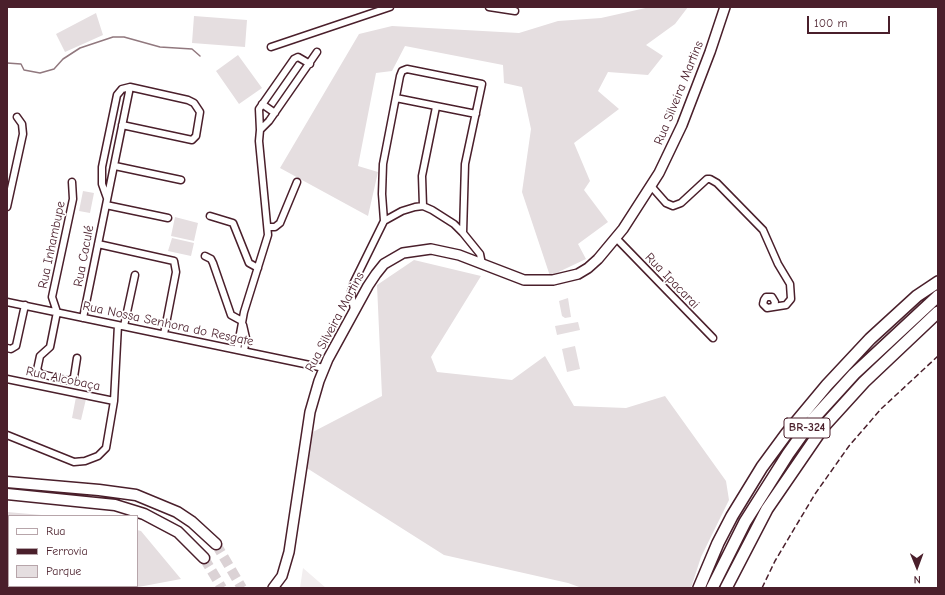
<!DOCTYPE html>
<meta charset="utf-8">
<style>
body{margin:0}
#map{position:relative;width:945px;height:595px;overflow:hidden;background:#fff;font-family:"Comic Neue",sans-serif}
canvas{display:block}
.frame{position:absolute;inset:0;border:8px solid #4a1f2b;pointer-events:none}
.legend{position:absolute;left:8px;top:515px;width:130px;height:72px;box-sizing:border-box;background:#fff;border:1px solid #b7a5aa;margin:0;padding:5px 7px;list-style:none;font-size:12px;color:#4a1f2b}
.legend li{display:flex;align-items:center;gap:8px;height:20px}
.legend b{width:20px;border:1px solid #b7a5aa}
.north{position:absolute;left:897px;top:547px;width:40px;height:40px;-webkit-text-stroke:3px #fff;paint-order:stroke;rotate:179deg;font-size:11px;font-weight:700;line-height:16px;text-align:center;color:#4a1f2b}
.north::after{content:'';display:block;margin:auto;width:14px;height:18px;background:#4a1f2b;clip-path:polygon(50% 0,100% 100%,50% 72%,0 100%)}
.scale{position:absolute;left:807px;top:16px;width:83px;height:18px;box-sizing:border-box;border:2px solid #4a1f2b;border-top:0;padding-left:5px;font-size:12px;line-height:14px;white-space:nowrap;color:#4a1f2b;-webkit-text-stroke:3px #fff;paint-order:stroke}
</style>
<div id="map">
<canvas width="945" height="595"></canvas>
<div class="frame"></div>
<ul class="legend">
<li><b style="height:5px;background:#fff"></b>Rua</li>
<li><b style="height:5px;background:#4a1f2b"></b>Ferrovia</li>
<li><b style="height:11px;background:#e5dee0"></b>Parque</li>
</ul>
<div class="north">N</div>
<div class="scale">100 m</div>
</div>
<script>
const ctx = document.querySelector('canvas').getContext('2d');
ctx.lineJoin = 'round';
function fill(path, color) { ctx.fillStyle = color; ctx.fill(path, 'evenodd'); }
const toPath = rows => new Path2D(rows.map(r => 'M' + r).join(''));
function trace(path, color, width, dash) { ctx.strokeStyle = color; ctx.lineWidth = width; ctx.lineCap = dash ? 'butt' : 'round'; ctx.setLineDash(dash || []); ctx.stroke(path); }
function write(font, color, halo, rows, align = 'center') {
  ctx.font = font + ' "Comic Neue",sans-serif'; ctx.lineWidth = 3.5; ctx.setLineDash([]); ctx.textBaseline = 'middle'; ctx.strokeStyle = halo; ctx.fillStyle = color; for (const [text, x, y, turn = 0] of rows) {
    ctx.save(); ctx.translate(x, y); ctx.rotate((+turn || 0) * Math.PI / 180); ctx.textAlign = isNaN(turn) ? turn : align; if (halo) ctx.strokeText(text, 0, 0); ctx.fillText(text, 0, 0); ctx.restore();
  }
}
fill(toPath([
 [303,568,326,588,300,588]
]), '#f2eeef');
fill(toPath([
 [650,7,688,7,675,24,646,45,663,56,648,75,608,72,598,91,619,109,574,143,590,181,584,190,608,222,578,244,586,259,550,276,522,192,531,129,522,87,504,83,503,65,405,46,392,71,376,73,358,166,378,172,368,216,280,168,359,34,392,26,519,33,558,21,601,18],
 [96,13,103,35,65,52,56,34],
 [194,16,247,20,245,47,192,43],
 [238,55,262,88,239,104,216,71],
 [83,191,94,193,90,213,79,211],
 [175,217,198,223,194,241,171,236],
 [172,238,194,243,191,256,168,251],
 [414,260,481,276,431,357,437,372,512,380,545,356,574,406,626,408,665,396,726,481,729,500,701,557,691,588,582,588,568,583,444,555,302,465,307,435,382,396,377,285],
 [568,298,571,317,565,318,562,316,559,301],
 [578,322,580,330,557,335,555,326],
 [575,346,580,369,567,372,562,349],
 [76,397,86,399,81,420,72,418],
 [7,512,53,516,9,516,9,586,137,586,137,530,141,531,181,579,133,588,7,588]
]), '#e5dee0');
trace(toPath([
 [7,63,21,64,24,70,40,73,54,69,63,59,80,48,113,37,124,37,160,47,192,49,200,56]
]), '#91787e', 1.5);
trace(toPath([
 [216,544,242,588],
 [204,558,222,588]
]), '#dbd2d5', 10, [10, 5]);
const minor = toPath([
 [489,7,515,11],
 [271,47,390,7],
 [396,98,476,114],
 [262,104,275,113],
 [260,130,259,109,294,59,298,57,310,64],
 [115,166,181,180],
 [72,182,73,199,52,297,57,312,50,347,40,356,37,370,41,374,70,381,74,377,77,358],
 [651,186,666,203,673,206,681,203,707,179,710,179,717,183,763,230,778,264,790,284,791,299,786,305,767,308,763,304,764,300,766,297,772,297,775,302,774,306],
 [107,198,102,184,102,167,117,95,122,89,130,87,188,100,194,103,200,112,196,136,192,140,122,125],
 [106,205,168,218],
 [423,206,422,176,436,107],
 [7,207,23,134,22,124,17,117],
 [210,216,233,223,249,263,258,268],
 [384,221,382,194,383,164,400,76,402,71,407,69,482,84,465,164,463,233],
 [384,221,402,211,415,207,423,206,432,210,454,224,463,233,480,254,482,264],
 [269,227,275,227,280,223,297,182],
 [616,238,713,338],
 [98,244,174,261,176,272,164,334],
 [205,256,211,259,213,263,231,315,242,321],
 [7,302,324,368],
 [354,310,351,292,353,284,384,221],
 [83,318,130,87],
 [243,325,246,338,244,351],
 [124,326,135,275],
 [7,348,11,349,16,346,25,305],
 [237,350,244,312,268,235,259,141,260,130,269,121,317,52],
 [7,379,114,401],
 [7,435,74,462,85,461,98,456,106,448,114,401,118,325]
]);
const secondary = toPath([
 [273,588,282,576,289,552,310,412,319,381,328,359,368,286,376,274,384,264,403,253,431,249,459,255,524,280,553,280,578,274,588,268,598,259,623,229,659,173,682,125,710,52,725,7]
]);
const primary = toPath([
 [7,482,99,490,136,495,177,512,192,522,216,544],
 [7,494,115,505,144,514,178,532,204,558]
]);
const motorway = toPath([
 [699,588,718,543,732,516,762,467,787,433,827,385,870,339,917,296,938,282],
 [712,588,745,522,788,454,813,419,854,374,938,296],
 [726,588,767,509,824,426,864,382,938,312]
]);
trace(minor, '#4a1f2b', 9);
trace(secondary, '#4a1f2b', 12);
trace(primary, '#4a1f2b', 13);
trace(motorway, '#4a1f2b', 14);
trace(minor, '#fff', 6);
trace(secondary, '#fff', 9);
trace(primary, '#fff', 10);
trace(motorway, '#fff', 11);
trace(toPath([
 [762,588,775,561,815,494,849,446,881,409,938,356]
]), '#4a1f2b', 1.5, [6, 3]);
for (const [x, y, w] of [
 [807,428,46]
]) { const box = new Path2D(); box.roundRect(x - w / 2, y - 10, w, 20, 3); ctx.fillStyle = '#fff'; ctx.fill(box); trace(box, '#4a1f2b', 1); }
write('bold 12px', '#4a1f2b', null, [
 ["BR-324",807,428]
]);
write('13px', '#4a1f2b', '#fff', [
 ["Rua Silveira Martins",679,93,-68],
 ["Rua Inhambupe",52,245,-78],
 ["Rua Caculé",84,256,-79],
 ["Rua Ipacarai",672,281,46],
 ["Rua Silveira Martins",335,322,-62],
 ["Rua Nossa Senhora do Resgate",168,324,12],
 ["Rua Alcobaça",63,379,12]
]);
</script>
